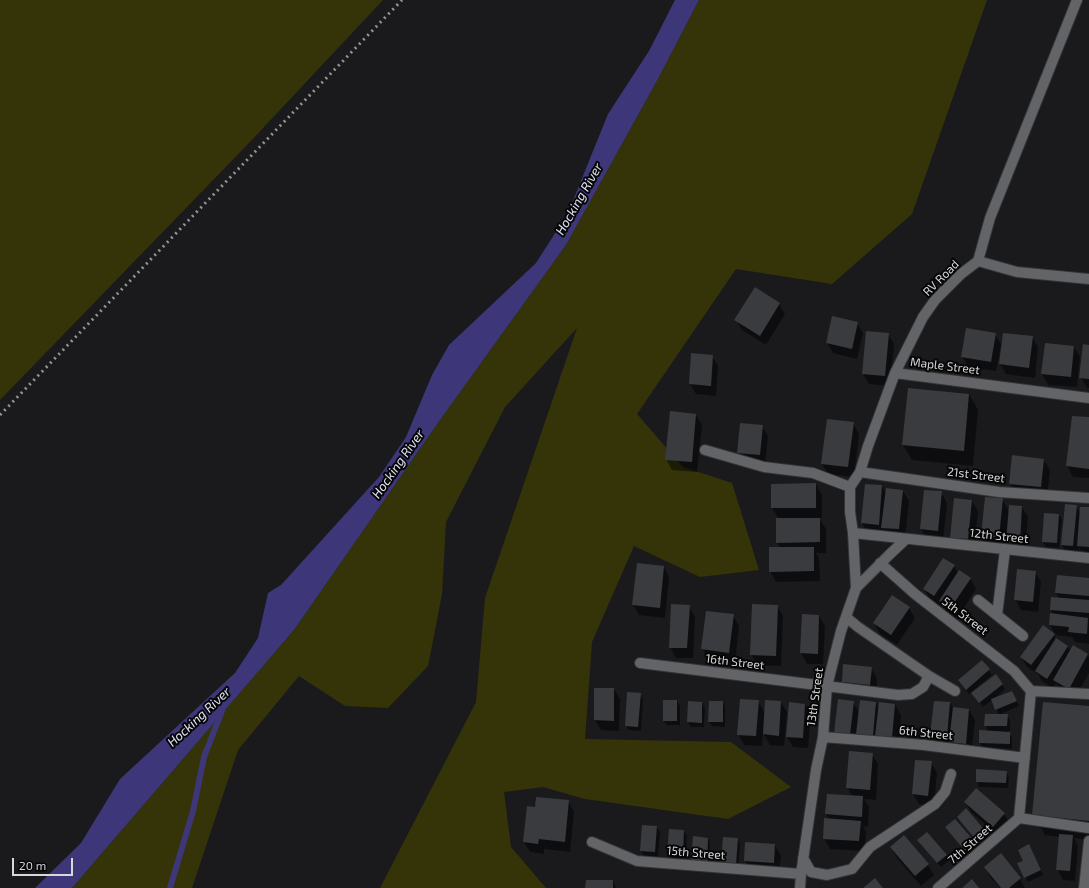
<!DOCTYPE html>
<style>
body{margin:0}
#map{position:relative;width:1089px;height:888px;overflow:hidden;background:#1a1a1d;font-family:"Exo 2",sans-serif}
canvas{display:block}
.scale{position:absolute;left:12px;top:858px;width:61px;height:18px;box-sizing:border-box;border:2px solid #d8d8da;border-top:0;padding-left:5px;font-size:12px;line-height:14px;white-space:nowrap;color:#d8d8da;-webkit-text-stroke:3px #060607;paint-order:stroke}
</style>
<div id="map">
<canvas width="1089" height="888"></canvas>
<div class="scale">20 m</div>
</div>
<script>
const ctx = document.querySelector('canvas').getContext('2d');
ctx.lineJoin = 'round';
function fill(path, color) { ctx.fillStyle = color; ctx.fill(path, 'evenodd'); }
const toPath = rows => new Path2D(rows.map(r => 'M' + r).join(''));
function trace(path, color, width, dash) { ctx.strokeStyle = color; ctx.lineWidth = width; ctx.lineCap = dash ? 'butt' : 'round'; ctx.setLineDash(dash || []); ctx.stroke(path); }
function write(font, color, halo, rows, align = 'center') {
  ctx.font = font + ' "Exo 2",sans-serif'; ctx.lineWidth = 4; ctx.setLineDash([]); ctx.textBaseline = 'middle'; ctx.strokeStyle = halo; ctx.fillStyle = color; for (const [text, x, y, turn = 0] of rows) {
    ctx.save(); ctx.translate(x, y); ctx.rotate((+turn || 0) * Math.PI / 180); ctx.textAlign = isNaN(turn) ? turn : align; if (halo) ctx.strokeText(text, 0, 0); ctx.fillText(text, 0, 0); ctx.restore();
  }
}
fill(toPath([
 [0,0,383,0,249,143,0,400],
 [699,0,987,0,912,214,832,284,736,269,637,414,683,467,732,483,759,570,700,577,634,546,592,642,585,739,731,742,791,787,728,819,585,799,543,787,504,792,511,847,546,888,380,888,476,702,485,598,577,328,505,407,446,522,442,594,428,666,388,708,345,706,299,676,238,750,192,888,72,888,294,630,440,420,566,245,658,79]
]), '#353409');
fill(toPath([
 [675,0,699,0,658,79,566,245,440,420,294,630,72,888,35,888,81,843,120,779,235,673,258,638,268,593,281,585,379,477,406,437,432,375,449,345,536,263,568,213,608,114,649,51]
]), '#3d3779');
fill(toPath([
 [779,304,785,314,766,345,742,330,736,320],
 [857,323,863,333,857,359,833,353,827,343],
 [888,334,894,344,890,386,869,384,863,374],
 [995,334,1002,346,1001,346,996,371,968,367,962,356],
 [1032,337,1038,347,1035,378,1006,374,1000,364],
 [1045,344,1074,347,1080,357,1077,387,1048,385,1042,374],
 [1089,346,1089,388,1087,388,1081,378],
 [712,356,718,366,716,396,696,394,690,384],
 [969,394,978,410,973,466,912,460,903,445],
 [696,415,702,425,697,472,672,470,666,459],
 [1073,417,1089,418,1089,478,1073,477,1067,466],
 [853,423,859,434,854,477,828,474,822,464],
 [762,426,768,436,765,465,744,463,738,453],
 [1044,460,1050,470,1047,497,1016,494,1010,484],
 [816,484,822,495,822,518,819,518,826,529,826,553,816,553,819,558,820,581,776,582,770,571,780,548,777,543,779,519,772,508,772,485],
 [882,486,886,493,903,491,909,501,905,539,888,538,885,531,884,535,868,533,862,523],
 [941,492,947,503,943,541,927,539,921,529],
 [1002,499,1009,511,1022,507,1028,517,1025,553,1013,552,1005,539,1004,548,988,546,982,536],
 [972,501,978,511,974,549,957,548,951,538],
 [1066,505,1076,506,1080,513,1089,508,1089,557,1084,556,1079,548,1079,556,1068,556,1062,545],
 [1059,515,1062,519,1059,548,1046,547,1043,542],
 [954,566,958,573,970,578,976,589,957,619,946,611,942,604,940,606,930,599,924,589],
 [664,567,669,577,665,618,639,615,633,605],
 [1035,572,1041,582,1038,612,1021,610,1015,599],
 [1058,576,1089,579,1089,644,1075,642,1072,637,1056,635,1050,625,1053,615,1051,610,1059,598,1056,593],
 [689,606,695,617,693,658,676,658,670,647],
 [777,606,783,616,781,666,757,665,751,654],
 [909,608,915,618,897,645,880,634,874,623],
 [707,612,733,615,739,626,735,663,708,660,703,649],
 [803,615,819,616,825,626,823,664,807,664,801,653],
 [1043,627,1054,635,1057,640,1068,647,1071,652,1073,647,1088,655,1089,657,1089,673,1075,698,1060,690,1056,683,1053,689,1042,681,1038,674,1027,667,1021,657],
 [982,661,992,675,969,694,962,685],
 [871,668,877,678,876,695,849,692,843,682],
 [996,676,1005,689,994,699,1015,697,1019,706,999,715,992,700,983,707,976,698],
 [614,689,620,699,619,731,601,730,595,720],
 [640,694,643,699,641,731,629,730,626,726],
 [677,701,680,706,680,725,667,725,664,721],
 [758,701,765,713,781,702,787,712,784,746,770,745,763,733,762,746,744,745,738,734],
 [689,702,702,703,705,708,704,727,691,727,688,722],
 [723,702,725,707,725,727,712,726,709,722],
 [853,702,859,712,876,703,879,709,895,704,901,715,898,748,863,745,857,734,856,745,841,743],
 [950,703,953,708,969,710,975,720,971,754,937,745,931,735],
 [805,704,811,715,808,748,793,747,787,737],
 [1089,707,1089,840,1074,838,1078,846,1075,881,1063,880,1057,869,1059,837,1045,835,1033,815],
 [1007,715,1010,720,1010,731,1008,731,1012,738,1012,749,982,747,980,743,989,732,985,725],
 [850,752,872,754,878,764,876,800,864,799,869,807,868,827,863,826,866,832,865,851,830,849,824,838,830,820,826,814,852,796,848,788],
 [931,762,937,773,934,806,919,804,913,794],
 [1006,772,1009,776,1008,788,979,787,977,782],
 [568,801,574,812,570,852,544,849,544,854,530,852,524,842,536,808],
 [965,802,1004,814,1010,824,999,837,971,812],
 [958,817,985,833,988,837,980,844],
 [657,827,660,832,658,857,644,856,641,851],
 [946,827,974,843,976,848,968,855],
 [670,830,684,831,687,836,685,861,671,860,668,855],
 [708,838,710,843,709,868,695,867],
 [738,839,740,844,738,869,725,868],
 [775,845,781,856,779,873,751,871,745,861],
 [921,845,946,856,949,860,941,867],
 [891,847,928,865,934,875,921,886,897,858],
 [1032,850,1043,875,1028,882,1019,864,1024,861],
 [1001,855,1020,879,1025,888,1000,888,991,878,985,867],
 [613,881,616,888,586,888]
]), '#0007');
trace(toPath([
 [170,888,193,811,204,757,222,711]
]), '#3d3779', 6);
fill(toPath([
 [755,287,780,303,760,336,734,320],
 [832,316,858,322,852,349,826,343],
 [966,328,996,333,991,362,961,357],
 [866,331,889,333,885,376,862,374],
 [1003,333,1033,336,1029,368,999,364],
 [1045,343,1074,346,1071,377,1041,374],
 [1083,344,1089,345,1089,379,1079,378],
 [691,353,713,355,711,386,689,384],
 [908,388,969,394,964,451,902,445],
 [670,411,696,414,692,462,665,460],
 [1072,416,1089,417,1089,469,1066,466],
 [827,419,854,422,848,467,821,464],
 [740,423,763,425,760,455,737,453],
 [1012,455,1044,459,1041,487,1009,484],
 [816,483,816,508,771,508,771,484],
 [865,484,882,485,879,525,861,523],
 [886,488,903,490,899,529,881,528],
 [924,490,942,491,938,531,920,529],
 [985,497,1003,498,999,538,981,536],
 [954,498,972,500,968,539,950,538],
 [1065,504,1077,505,1073,546,1061,545],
 [1009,505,1022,506,1020,543,1006,542],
 [1080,507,1089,507,1089,547,1077,546],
 [1044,513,1059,514,1057,543,1042,542],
 [776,518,820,518,820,542,776,543],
 [769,547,814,547,814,571,769,572],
 [943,558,955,565,934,596,923,589],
 [637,563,664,566,660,608,632,605],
 [1017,569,1036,571,1033,602,1014,600],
 [959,570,971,578,950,609,939,601],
 [1057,575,1089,578,1089,596,1055,593],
 [892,595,910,607,891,635,873,623],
 [1051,597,1089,600,1089,613,1050,610],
 [671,604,690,605,687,648,669,648],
 [752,604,778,605,776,656,750,655],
 [706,611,734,614,729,653,701,649],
 [1050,613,1088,618,1087,634,1068,632,1069,627,1049,625],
 [802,614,819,615,818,654,800,653],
 [1043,625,1055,634,1031,665,1020,657],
 [1056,638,1068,646,1047,679,1035,671],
 [1073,645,1088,654,1069,689,1053,680],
 [982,660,990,669,966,690,958,680],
 [843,664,872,667,870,685,842,682],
 [996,674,1003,684,979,703,971,693],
 [594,688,614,688,614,721,594,720],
 [1012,691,1017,701,995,710,991,699],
 [627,692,641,693,638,727,625,726],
 [740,699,759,700,756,736,737,735],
 [838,699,854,701,850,735,834,733],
 [663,700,677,700,677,721,663,721],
 [765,700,781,701,779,736,763,734],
 [860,700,876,702,873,736,856,734],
 [688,701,702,702,702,723,687,722],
 [709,701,723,701,723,722,708,722],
 [934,701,950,702,947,737,930,735],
 [789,702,805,704,803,738,786,737],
 [879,702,895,704,892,738,875,736],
 [1043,702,1089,706,1089,821,1032,815],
 [953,707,969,709,966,744,949,742],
 [985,714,1008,714,1007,726,984,726],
 [979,730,1010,732,1010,744,979,743],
 [849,751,873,753,870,790,846,788],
 [915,760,932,761,928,796,912,794],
 [976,769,1007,771,1006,783,976,782],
 [976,788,1005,813,993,827,964,802],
 [827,794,863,796,862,817,825,814],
 [536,797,569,800,565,842,539,839,538,844,523,842,527,806,535,807],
 [966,808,986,832,976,840,957,817],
 [824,818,861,821,859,841,823,839],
 [955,819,975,842,965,851,945,827],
 [642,825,657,826,655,852,640,851],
 [669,829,684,830,683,856,667,855],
 [927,832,947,855,937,863,917,840],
 [1059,834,1073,835,1070,871,1056,870],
 [904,835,929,864,915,876,890,847],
 [693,836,708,838,707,863,691,862],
 [723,837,738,838,736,865,721,863],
 [745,842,775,844,774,863,744,861],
 [1029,844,1041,870,1024,878,1017,863,1023,861,1018,850],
 [1001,853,1021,878,1009,888,1001,888,984,867],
 [875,878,883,888,863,888],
 [972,879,979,888,962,888],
 [586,880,613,880,613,888,585,888]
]), '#3a3b3e');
const lane = toPath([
 [978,261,990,218,1077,0],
 [895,373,923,317,935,300,961,274,978,261,1017,272,1089,279],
 [705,450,764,467,813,473,850,487],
 [860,472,999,492,1089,498],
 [850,487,860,472,868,446,895,373,1089,398],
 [853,533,1089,558],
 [880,563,915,594,1014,671,1031,691],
 [856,588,889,555,906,539],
 [978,600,1023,636],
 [997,615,1005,550],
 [846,617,858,627,929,676,955,691],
 [640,663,898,695,912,694,923,687,929,676],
 [823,737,924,745,1025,758],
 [1019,818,1031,691,1089,694],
 [1019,818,1089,828],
 [592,842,637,861,801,874],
 [803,858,811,872,827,875,852,869,870,847,935,804,945,792,951,774],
 [800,888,801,874,816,770,823,737,827,686,841,631,856,588,853,533,850,512,850,487],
 [938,888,1019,818],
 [1084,888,1089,841]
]);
trace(lane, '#343435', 12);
trace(lane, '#636467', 10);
trace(toPath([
 [0,415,402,0]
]), '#949496', 3, [2, 4]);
write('12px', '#d8d8da', '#060607', [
 ["RV Road",941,278,-45],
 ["Maple Street",945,366,7],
 ["21st Street",976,475,7],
 ["12th Street",999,536,6],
 ["5th Street",965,616,37],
 ["16th Street",735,662,7],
 ["13th Street",815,697,-82],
 ["6th Street",926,733,6],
 ["7th Street",970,844,-41],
 ["15th Street",696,853,5]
]);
write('italic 13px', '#e1e2f6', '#060607', [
 ["Hocking River",579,199,-60],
 ["Hocking River",398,464,-55],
 ["Hocking River",199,717,-43]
]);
</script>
